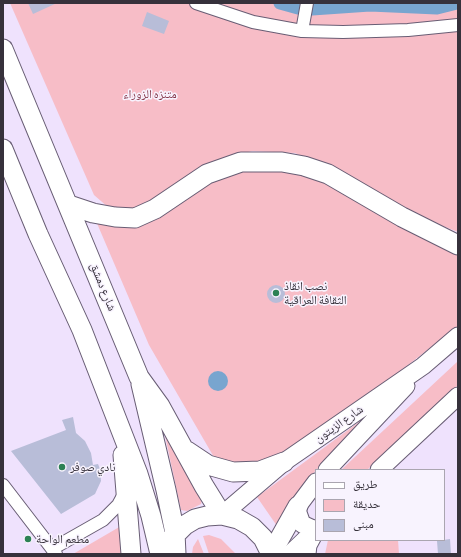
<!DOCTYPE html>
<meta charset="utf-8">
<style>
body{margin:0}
#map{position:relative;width:461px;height:557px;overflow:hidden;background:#efe2fd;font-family:"Alegreya Sans","Noto Naskh Arabic",sans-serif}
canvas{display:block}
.frame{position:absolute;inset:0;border:4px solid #36313b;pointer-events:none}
.legend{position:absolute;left:315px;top:469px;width:130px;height:72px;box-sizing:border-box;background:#f8f3fe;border:1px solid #aaa5b0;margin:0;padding:5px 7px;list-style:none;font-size:12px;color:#36313b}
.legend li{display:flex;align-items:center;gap:8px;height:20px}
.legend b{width:20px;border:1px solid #aaa5b0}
</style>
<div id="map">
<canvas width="461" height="557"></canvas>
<div class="frame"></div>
<ul class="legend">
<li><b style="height:5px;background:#fff"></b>طريق</li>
<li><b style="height:11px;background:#f7bdc7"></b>حديقة</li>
<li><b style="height:11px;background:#b8bdd8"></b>مبنى</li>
</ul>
</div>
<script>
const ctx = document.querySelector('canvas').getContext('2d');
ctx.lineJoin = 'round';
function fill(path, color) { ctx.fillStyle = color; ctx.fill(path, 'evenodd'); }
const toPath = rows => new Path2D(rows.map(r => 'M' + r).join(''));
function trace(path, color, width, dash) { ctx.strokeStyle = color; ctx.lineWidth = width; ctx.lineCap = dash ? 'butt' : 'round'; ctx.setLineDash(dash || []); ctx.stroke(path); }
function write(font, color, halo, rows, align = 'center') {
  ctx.font = font + ' "Alegreya Sans","Noto Naskh Arabic",sans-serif'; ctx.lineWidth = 3; ctx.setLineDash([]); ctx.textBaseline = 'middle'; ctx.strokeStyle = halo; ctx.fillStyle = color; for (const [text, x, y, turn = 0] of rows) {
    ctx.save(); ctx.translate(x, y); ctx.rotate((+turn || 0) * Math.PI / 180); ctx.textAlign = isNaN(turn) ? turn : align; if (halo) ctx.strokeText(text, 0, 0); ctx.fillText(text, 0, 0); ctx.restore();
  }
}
fill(toPath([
 [10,3,458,3,458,232,430,221,331,170,295,153,252,151,216,161,136,211,109,208,94,195],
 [282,169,316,176,458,249,458,326,362,401,267,462,248,467,215,459,149,345,96,221,112,223,218,178,246,171],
 [457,362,458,385,367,470,341,470],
 [363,419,365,422,316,470,304,485,277,526,257,497],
 [164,431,202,500,201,504,187,511,181,510],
 [121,526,122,554,73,554],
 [209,535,221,539,236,554,209,554,203,536],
 [198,539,204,554,192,554,193,547],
 [328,540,398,540,399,554,325,554]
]), '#f7bdc7');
fill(toPath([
 '208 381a10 10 0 1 1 20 0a10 10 0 1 1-20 0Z'
]), '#78a5cf');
trace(toPath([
 [280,3,298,8],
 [312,9,370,5,437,8,457,3]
]), '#78a5cf', 13);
fill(toPath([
 [28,3,57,3,33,14],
 [147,12,169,21,164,34,142,26],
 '267 294a9 9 0 1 1 18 0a9 9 0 1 1-18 0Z',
 [73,417,76,433,85,441,91,453,93,465,98,464,100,469,101,481,95,494,61,514,11,451,66,430,62,420],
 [450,539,451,554,438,554,437,541]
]), '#b8bdd8');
const street = toPath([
 [196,3,253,22,302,31,343,32,408,30,458,25],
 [302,31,307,3],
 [3,485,56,554],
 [52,549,103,520,118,505,125,492]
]);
const secondary = toPath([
 [327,470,406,386],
 [379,470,458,396],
 [222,515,284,462,423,366,458,336],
 [315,530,302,524,297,510,298,506,316,482],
 [290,554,313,532]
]);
const primary = toPath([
 [3,49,139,377,160,406,204,486,222,515],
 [3,149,38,234,82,330,138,474,151,516,160,554],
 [69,205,93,213,115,217,135,218,155,209,207,174,241,162,282,162,304,166,328,174,402,217,458,245],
 [141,384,166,490,175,533,176,554],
 [187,451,208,465,233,472,260,471,284,462],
 [123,455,131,554],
 [168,542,185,525,195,519,207,516,222,515,238,519,252,527,263,538,271,554],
 [271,554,298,506],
 [306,554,307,545,315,530]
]);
trace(street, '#685d74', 14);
trace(secondary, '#685d74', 19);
trace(primary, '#685d74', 21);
trace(street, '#fff', 12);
trace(secondary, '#fff', 17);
trace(primary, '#fff', 19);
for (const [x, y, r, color] of [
 [276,293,4,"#2c8154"],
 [62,467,4,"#2c8154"],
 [28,539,4,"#2c8154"]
]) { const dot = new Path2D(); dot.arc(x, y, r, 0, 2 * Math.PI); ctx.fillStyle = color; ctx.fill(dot); trace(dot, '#f8f3fe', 1.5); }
write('12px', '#85374a', '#f8f3fe', [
 ["متنزه الزوراء",150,94]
]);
write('12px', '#36313b', '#f8f3fe', [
 ["نصب انقاذ",284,286],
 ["الثقافة العراقية",284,300],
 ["نادي صوفر",70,467],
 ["مطعم الواحة",36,539]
], 'left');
write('12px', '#36313b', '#f8f3fe', [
 ["شارع دمشق",103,287,68],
 ["شارع الزيتون",339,424,-35]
]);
</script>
